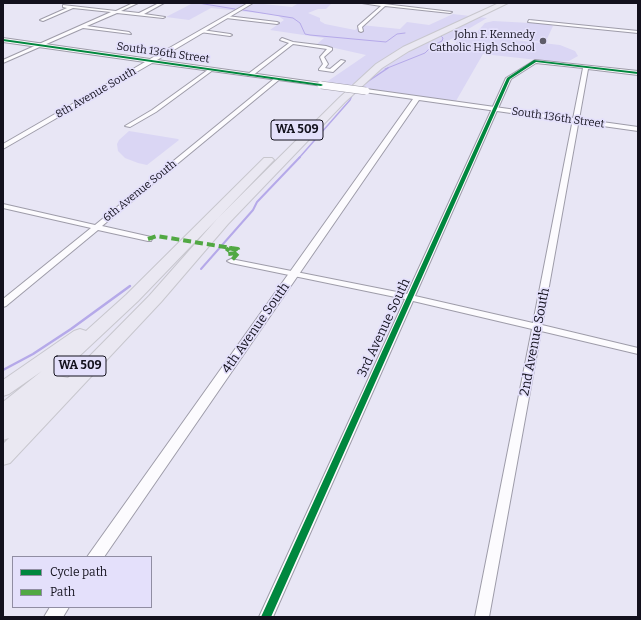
<!DOCTYPE html>
<style>
body{margin:0}
#map{position:relative;width:641px;height:620px;overflow:hidden;background:#e8e6f5;font-family:Bitter,serif}
canvas{display:block}
.frame{position:absolute;inset:0;border:4px solid #13111d;pointer-events:none}
.legend{position:absolute;left:12px;top:556px;width:140px;height:52px;box-sizing:border-box;background:#e4e0fb;border:1px solid #908da2;margin:0;padding:5px 7px;list-style:none;font-size:12px;color:#13111d}
.legend li{display:flex;align-items:center;gap:8px;height:20px}
.legend b{width:20px;border:1px solid #908da2}
</style>
<div id="map">
<canvas width="641" height="620"></canvas>
<div class="frame"></div>
<ul class="legend">
<li><b style="height:5px;background:#00873e"></b>Cycle path</li>
<li><b style="height:5px;background:#51a843"></b>Path</li>
</ul>
</div>
<script>
const ctx = document.querySelector('canvas').getContext('2d');
ctx.lineJoin = 'round';
function fill(path, color) { ctx.fillStyle = color; ctx.fill(path, 'evenodd'); }
const toPath = rows => new Path2D(rows.map(r => 'M' + r).join(''));
function trace(path, color, width, dash) { ctx.strokeStyle = color; ctx.lineWidth = width; ctx.lineCap = dash ? 'butt' : 'round'; ctx.setLineDash(dash || []); ctx.stroke(path); }
function write(font, color, halo, rows, align = 'center') {
  ctx.font = font + ' Bitter,serif'; ctx.lineWidth = 3.5; ctx.setLineDash([]); ctx.textBaseline = 'middle'; ctx.strokeStyle = halo; ctx.fillStyle = color; for (const [text, x, y, turn = 0] of rows) {
    ctx.save(); ctx.translate(x, y); ctx.rotate((+turn || 0) * Math.PI / 180); ctx.textAlign = isNaN(turn) ? turn : align; if (halo) ctx.strokeText(text, 0, 0); ctx.fillText(text, 0, 0); ctx.restore();
  }
}
fill(toPath([
 [193,3,254,3,292,7,297,4,332,3,326,9,318,9,308,13,320,18,320,21,325,24,355,30,361,25,400,29,407,22,429,25,453,14,487,18,436,48,470,52,457,46,456,42,462,38,480,36,560,45,575,51,578,56,569,61,556,62,483,54,456,101,325,83,366,55,317,44,324,38,270,30,284,20,277,15,211,8,189,20,166,17],
 [493,21,549,24,553,26,546,41,543,42,475,34,485,23],
 [129,131,178,139,179,140,147,165,138,163,125,158,118,151,117,144,119,140]
]), '#dad6f4');
trace(toPath([
 [198,3,235,9],
 [243,10,293,18,300,23,305,34,310,35,386,42,397,34,405,33],
 [385,69,425,53,432,46,442,41,443,38,441,36]
]), '#b5a9e9', 1);
trace(toPath([
 [364,84,388,68],
 [299,158,350,100,353,93]
]), '#b5a9e9', 1.5);
trace(toPath([
 [201,269,253,210,257,202,300,157]
]), '#b5a9e9', 2);
trace(toPath([
 [3,370,33,354,71,329,130,286]
]), '#b5a9e9', 2.5);
const minor = toPath([
 [133,3,138,3,121,11,139,13,159,3,164,3,144,14,165,17,163,18,117,13,87,26,129,32,131,34,83,28,3,63,3,60,111,12,73,8,43,21,40,20,67,8,63,7,63,5,116,11,133,3],
 [362,3,384,4,452,12,450,13,385,6,362,27,363,31,361,32,359,31,358,26,381,6,362,3],
 [227,16,277,22,279,23,277,24,226,18,227,16],
 [529,20,638,31,638,33,528,22,529,20],
 [202,30,230,34,232,35,230,36,200,32,202,30],
 [282,38,293,42,326,46,332,48,332,50,324,57,328,64,325,68,330,69,341,60,345,61,333,72,319,70,319,69,323,64,320,57,327,49,293,44,252,76,248,76,248,74,289,43,280,40,282,38],
 [535,60,638,71,638,75,588,69,542,325,638,348,638,354,541,331,489,617,475,617,532,329,413,301,273,617,259,617,405,299,231,263,227,261,231,259,407,294,506,78,535,60],
 [536,63,583,68,533,323,415,296,511,79,536,63],
 [209,69,213,70,156,112,130,127,125,126,152,110,209,69],
 [275,78,280,79,102,226,151,237,152,239,151,241,148,241,98,230,6,306,3,307,3,299,91,228,3,208,3,204,95,225,275,78]
]);
const tertiary = toPath([
 [248,3,253,3,157,60,321,83,323,84,323,86,152,63,3,149,3,144,145,62,3,42,3,38,150,59,248,3],
 [366,89,638,127,638,131,419,100,104,557,87,557,413,99,364,92,364,90,366,89],
 [50,607,69,607,63,617,44,617,50,607]
]);
const motorway = toPath([
 [499,3,508,3,409,51,382,68,345,102,228,224,161,302,10,463,3,465,3,444,9,438,3,440,3,402,42,371,9,394,3,396,3,380,74,331,80,329,86,331,126,295,264,158,272,158,274,160,272,162,138,301,58,376,68,378,149,296,218,218,339,98,376,64,403,47,499,3]
]);
trace(minor, '#9e9ca9', 2);
trace(tertiary, '#9e9ca9', 2);
trace(motorway, '#c8c7ce', 2);
fill(minor, '#fcfbfe');
fill(tertiary, '#fcfbfe');
fill(motorway, '#eae8f2');
const tertiaryBridge = toPath([
 [321,85,366,91]
]);
trace(tertiaryBridge, '#9e9ca9', 8, []);
trace(tertiaryBridge, '#fcfbfe', 7);
trace(toPath([
 [148,239,157,236,231,248],
 [229,248,237,250,237,253,228,254,226,252,229,248],
 [231,248,238,249,239,252,231,261]
]), '#51a843', 4, [8, 4]);
fill(toPath([
 [3,39,321,84,323,85,321,86,3,41,3,39],
 [534,60,638,72,638,74,536,62,510,79,271,617,261,617,507,78,534,60]
]), '#00873e');
for (const [x, y, r, color] of [
 [543,41,4,"#5e5c69"]
]) { const dot = new Path2D(); dot.arc(x, y, r, 0, 2 * Math.PI); ctx.fillStyle = color; ctx.fill(dot); trace(dot, '#e4e0fb', 1.5); }
write('11px', '#13111d', '#e4e0fb', [
 ["John F. Kennedy",535,35],
 ["Catholic High School",535,48]
], 'right');
write('11px', '#13111d', '#e4e0fb', [
 ["South 136th Street",163,53,8],
 ["8th Avenue South",96,93,-30],
 ["South 136th Street",558,118,8],
 ["6th Avenue South",140,191,-39]
]);
for (const [x, y, w] of [
 [297,130,52],
 [80,366,52]
]) { const box = new Path2D(); box.roundRect(x - w / 2, y - 10, w, 20, 3); ctx.fillStyle = '#e4e0fb'; ctx.fill(box); trace(box, '#13111d', 1); }
write('bold 12px', '#13111d', null, [
 ["WA 509",297,130],
 ["WA 509",80,366]
]);
write('13px', '#13111d', '#e4e0fb', [
 ["4th Avenue South",256,328,-55],
 ["3rd Avenue South",384,328,-65],
 ["2nd Avenue South",535,342,-79]
]);
</script>
